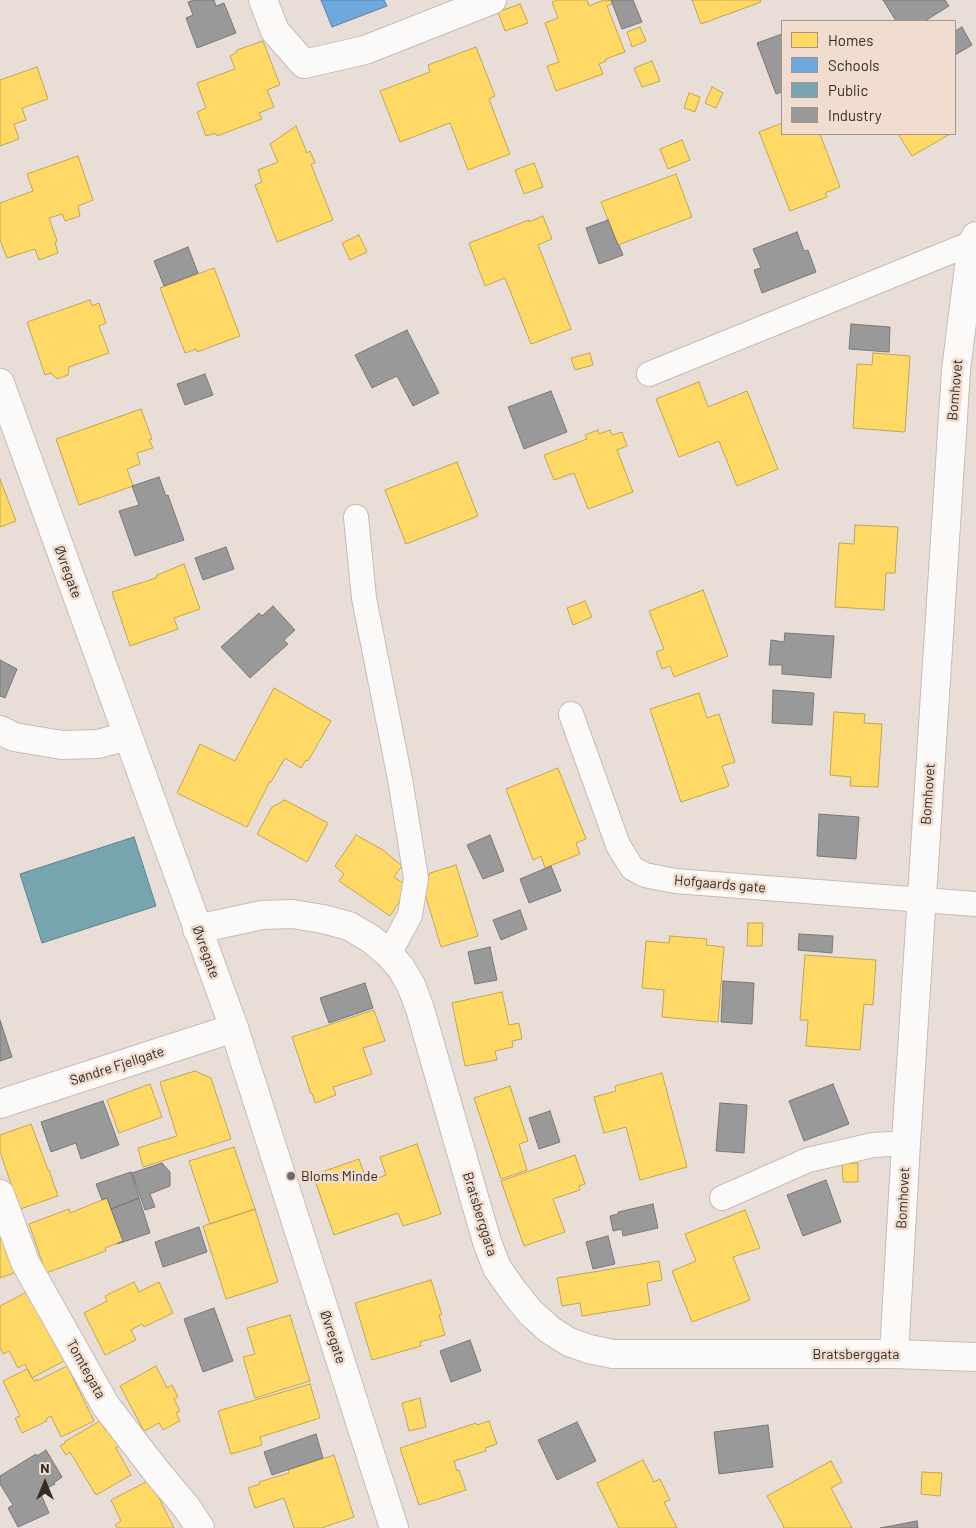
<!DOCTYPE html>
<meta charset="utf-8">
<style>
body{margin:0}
#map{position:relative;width:976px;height:1528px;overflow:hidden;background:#e8ded7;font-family:Barlow,sans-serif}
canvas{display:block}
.legend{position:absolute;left:781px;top:20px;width:175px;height:115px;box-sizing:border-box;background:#f0ddcf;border:1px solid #a4968c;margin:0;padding:6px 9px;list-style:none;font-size:15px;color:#332c27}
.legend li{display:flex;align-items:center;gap:10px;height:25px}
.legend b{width:25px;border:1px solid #a4968c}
.north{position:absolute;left:20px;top:1458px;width:50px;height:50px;-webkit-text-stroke:4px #f0ddcf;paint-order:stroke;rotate:0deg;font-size:14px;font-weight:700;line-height:20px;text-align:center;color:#332c27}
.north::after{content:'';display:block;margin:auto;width:18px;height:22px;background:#332c27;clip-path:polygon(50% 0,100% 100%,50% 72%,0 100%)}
</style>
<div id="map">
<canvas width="976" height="1528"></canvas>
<ul class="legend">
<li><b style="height:14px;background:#ffd966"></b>Homes</li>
<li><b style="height:14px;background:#6fa8dc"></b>Schools</li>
<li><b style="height:14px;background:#76a5af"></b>Public</li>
<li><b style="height:14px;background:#999"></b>Industry</li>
</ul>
<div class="north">N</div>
</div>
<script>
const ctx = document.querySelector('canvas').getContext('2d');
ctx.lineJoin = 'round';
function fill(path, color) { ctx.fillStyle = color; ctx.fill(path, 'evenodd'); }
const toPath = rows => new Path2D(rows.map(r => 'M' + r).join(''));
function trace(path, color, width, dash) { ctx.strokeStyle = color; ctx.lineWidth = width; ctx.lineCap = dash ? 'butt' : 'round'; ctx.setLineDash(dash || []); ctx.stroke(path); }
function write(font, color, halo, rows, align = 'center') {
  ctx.font = font + ' Barlow,sans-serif'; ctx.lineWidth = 5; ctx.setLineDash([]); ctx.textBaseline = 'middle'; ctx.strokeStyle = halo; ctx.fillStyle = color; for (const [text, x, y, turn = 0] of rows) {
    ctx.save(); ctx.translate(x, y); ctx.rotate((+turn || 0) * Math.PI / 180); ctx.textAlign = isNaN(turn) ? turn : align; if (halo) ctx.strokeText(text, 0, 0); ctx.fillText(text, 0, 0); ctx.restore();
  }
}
const homes = toPath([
 [557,0,587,0,589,6,604,0,606,1,611,0,612,4,607,6,625,52,606,59,606,61,599,64,603,74,556,91,547,66,559,62,545,23,558,18,552,2,557,0],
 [692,0,760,0,761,2,701,24,692,0],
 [520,4,528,23,505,31,498,12,520,4],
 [640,27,646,41,632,47,627,32,640,27],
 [263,41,280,85,267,90,274,107,259,113,262,119,217,136,215,133,206,136,197,112,206,108,197,83,235,69,230,56,237,52,237,50,263,41],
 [476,47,495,96,489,99,510,154,468,170,450,123,400,142,380,91,430,72,428,65,476,47],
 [652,61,660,81,642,87,634,68,652,61],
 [37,67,48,99,22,108,26,120,14,124,19,139,0,146,0,80,37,67],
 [712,87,723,93,716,108,705,103,712,87],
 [689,93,700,97,695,112,684,108,689,93],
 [782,123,782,134,820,134,840,187,825,193,827,197,790,211,759,132,782,123],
 [296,126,307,153,310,151,315,163,311,164,333,220,277,242,255,185,262,182,258,170,278,162,270,144,296,126],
 [898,134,950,134,912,156,898,134],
 [682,140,690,160,668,169,660,149,682,140],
 [78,156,93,200,78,206,80,216,65,221,62,214,49,218,57,241,55,242,58,253,39,260,35,249,7,258,0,240,0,203,33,191,27,174,78,156],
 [534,163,543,187,524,194,515,170,534,163],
 [676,174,692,217,618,245,601,202,676,174],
 [543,216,552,239,538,245,571,329,531,344,505,278,485,286,469,243,529,220,529,222,543,216],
 [359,235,367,252,350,260,342,243,359,235],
 [214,268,240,336,197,352,196,349,185,353,160,288,214,268],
 [90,300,92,306,99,303,106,323,99,326,109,353,69,367,68,375,57,379,51,373,45,375,27,322,90,300],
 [590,353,593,365,575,370,571,358,590,353],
 [873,353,910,356,905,432,853,428,857,364,872,365,873,353],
 [699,382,708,407,747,391,778,469,737,486,719,441,679,457,656,399,699,382],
 [141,409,152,439,149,440,153,448,137,453,140,464,127,469,133,486,79,505,56,439,141,409],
 [598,430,599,434,610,430,612,435,622,432,627,446,617,450,633,492,588,509,574,473,554,480,544,455,587,439,585,435,598,430],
 [457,462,478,516,406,544,385,490,457,462],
 [0,479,16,521,0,527,0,479],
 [855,525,898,527,895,573,886,573,884,610,835,607,839,543,854,544,855,525],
 [184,564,200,609,174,618,178,629,130,646,112,592,156,578,157,575,184,564],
 [703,590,728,656,674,677,670,666,662,669,656,652,664,649,649,611,703,590],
 [585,601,592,617,573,625,567,608,585,601],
 [274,688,331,721,308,761,306,760,301,768,285,758,271,782,270,781,247,827,177,793,200,744,235,761,274,688],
 [699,693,707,718,719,714,735,762,722,766,729,786,681,802,650,709,699,693],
 [834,712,865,714,864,723,882,724,878,787,850,786,851,777,830,775,834,712],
 [558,768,586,839,576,843,580,854,545,868,541,856,533,860,506,789,558,768],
 [285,800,328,823,307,862,257,834,272,807,285,800],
 [356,835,383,850,402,866,394,877,409,887,390,916,339,881,344,874,335,866,356,835],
 [456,865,478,936,441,947,423,887,430,873,456,865],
 [748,923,763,923,762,946,747,946,748,923],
 [670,936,707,939,706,945,724,947,718,1022,662,1017,664,990,642,988,646,941,669,943,670,936],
 [805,955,876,960,873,1005,864,1004,860,1050,806,1046,808,1020,800,1020,805,955],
 [502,992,509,1025,519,1023,522,1039,512,1041,513,1047,495,1051,497,1060,465,1066,452,1003,502,992],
 [374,1010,385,1041,363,1048,372,1074,333,1087,336,1095,315,1103,312,1093,311,1094,292,1037,374,1010],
 [195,1071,211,1078,231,1139,143,1167,138,1148,177,1136,160,1082,195,1071],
 [662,1073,687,1167,640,1180,626,1127,604,1133,594,1097,616,1091,615,1086,662,1073],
 [150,1084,162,1117,119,1133,107,1100,150,1084],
 [510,1086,528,1141,519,1144,527,1170,501,1179,474,1098,510,1086],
 [31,1124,48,1170,49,1170,58,1196,20,1209,0,1152,0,1135,31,1124],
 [417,1144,441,1214,403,1226,398,1213,334,1235,313,1175,359,1159,367,1182,386,1175,380,1157,417,1144],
 [234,1147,255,1209,210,1224,189,1161,234,1147],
 [575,1155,585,1184,579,1186,580,1190,553,1199,565,1232,524,1246,501,1181,575,1155],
 [858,1163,858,1182,843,1182,842,1164,858,1163],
 [107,1198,123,1241,105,1248,106,1251,46,1273,29,1224,69,1209,70,1213,107,1198],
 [255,1209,278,1282,226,1299,203,1226,255,1209],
 [745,1210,760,1248,733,1257,750,1300,692,1322,672,1271,696,1261,685,1234,745,1210],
 [0,1231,14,1273,0,1278,0,1231],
 [659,1261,662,1280,647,1283,650,1305,582,1316,580,1303,562,1306,557,1278,659,1261],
 [431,1280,442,1315,439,1315,445,1335,420,1342,421,1346,372,1360,355,1303,431,1280],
 [134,1282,139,1292,159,1282,173,1313,144,1327,142,1324,131,1330,136,1340,105,1355,84,1313,107,1301,105,1296,134,1282],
 [27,1292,64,1361,32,1378,25,1364,18,1368,9,1351,3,1354,0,1347,0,1306,27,1292],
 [290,1315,310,1381,255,1398,243,1357,255,1354,247,1328,290,1315],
 [67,1366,94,1421,61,1437,51,1416,46,1419,47,1421,22,1433,15,1418,20,1416,3,1381,27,1369,34,1381,37,1379,37,1381,67,1366],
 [156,1366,167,1388,172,1385,178,1397,174,1399,180,1411,176,1413,180,1421,163,1430,159,1423,144,1431,120,1386,156,1366],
 [310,1384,320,1418,260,1437,262,1445,231,1454,218,1411,310,1384],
 [420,1398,426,1427,409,1431,402,1403,420,1398],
 [100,1421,106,1431,109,1429,119,1446,116,1448,131,1475,96,1495,70,1452,66,1455,60,1446,65,1443,64,1442,100,1421],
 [489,1421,497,1444,485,1448,486,1451,454,1461,457,1471,459,1470,466,1490,419,1505,400,1448,476,1423,477,1425,489,1421],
 [334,1455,354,1517,321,1528,294,1528,284,1498,255,1508,248,1488,260,1484,259,1482,289,1473,288,1470,334,1455],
 [643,1460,654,1482,660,1479,670,1500,664,1502,677,1528,619,1528,597,1483,643,1460],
 [831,1461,842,1482,831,1488,852,1528,783,1528,784,1527,767,1496,831,1461],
 [922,1472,942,1473,940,1496,921,1494,922,1472],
 [150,1480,174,1528,117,1528,115,1525,121,1521,111,1500,150,1480]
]);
fill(homes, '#ffd966');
trace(homes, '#c2a553', 1);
const schools = toPath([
 [321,0,384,0,387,6,332,27,321,0]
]);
fill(schools, '#6fa8dc');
trace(schools, '#5d83a6', 1);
const public = toPath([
 [134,837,156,906,42,943,20,874,134,837]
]);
fill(public, '#76a5af');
trace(public, '#628186', 1);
const industry = toPath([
 [194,0,214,0,216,6,224,3,236,33,197,48,186,18,193,15,188,2,194,0],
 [611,0,633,0,642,22,622,29,611,0],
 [883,0,945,0,949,6,925,21,896,21,883,0],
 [962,27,972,45,955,55,955,31,962,27],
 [782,34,782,92,776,94,757,43,782,34],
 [608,220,618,245,619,245,623,255,599,264,586,228,608,220],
 [797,232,804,251,808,250,816,272,762,293,754,270,761,268,753,249,797,232],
 [188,247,198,273,164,286,154,261,188,247],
 [851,324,890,327,889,352,849,349,851,324],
 [407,330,439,393,413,406,397,376,372,388,355,355,407,330],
 [205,374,213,395,185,405,177,384,205,374],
 [551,391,567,432,524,449,508,407,551,391],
 [159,477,166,496,168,495,184,540,135,556,119,511,139,505,132,486,159,477],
 [226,547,234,569,203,580,195,558,226,547],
 [273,606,295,630,284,640,288,644,250,678,221,647,259,613,262,616,273,606],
 [785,633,834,636,831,678,782,674,782,665,769,665,771,640,784,642,785,633],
 [0,660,17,669,5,698,0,696,0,660],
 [773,690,814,693,812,725,772,723,773,690],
 [819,814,859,817,856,859,817,856,819,814],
 [490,835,504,871,483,879,467,845,490,835],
 [551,866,561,891,529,903,520,879,551,866],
 [520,910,527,929,501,940,493,920,520,910],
 [799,934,833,936,832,953,798,950,799,934],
 [490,947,497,980,475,984,468,952,490,947],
 [723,981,754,983,752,1024,721,1022,723,981],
 [365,983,373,1008,329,1023,320,998,365,983],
 [0,1020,12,1057,0,1061,0,1020],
 [833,1084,849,1124,804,1141,789,1101,833,1084],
 [103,1101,119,1145,81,1159,76,1143,51,1152,41,1122,103,1101],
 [720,1103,747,1105,744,1153,716,1151,720,1103],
 [550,1111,560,1142,539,1149,529,1118,550,1111],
 [162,1163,170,1172,170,1186,150,1194,155,1207,145,1210,132,1173,162,1163],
 [131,1172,139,1198,111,1209,107,1198,102,1200,96,1184,131,1172],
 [826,1180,841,1222,803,1236,787,1195,826,1180],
 [139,1198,150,1233,117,1244,123,1241,111,1209,139,1198],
 [653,1204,658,1228,623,1236,622,1229,613,1231,610,1216,618,1214,618,1212,653,1204],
 [199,1227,207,1252,163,1267,155,1242,199,1227],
 [608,1236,615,1264,593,1269,586,1242,608,1236],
 [214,1308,233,1361,203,1372,184,1319,214,1308],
 [470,1340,481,1371,451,1382,440,1351,470,1340],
 [577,1422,596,1461,557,1480,538,1440,577,1422],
 [768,1425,773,1467,719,1474,714,1432,768,1425],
 [316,1434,323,1458,272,1475,264,1452,316,1434],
 [46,1450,62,1477,54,1483,55,1484,40,1492,49,1513,18,1527,8,1508,13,1505,0,1484,0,1476,36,1454,37,1456,46,1450],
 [917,1521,918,1528,880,1528,917,1521]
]);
fill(industry, '#999');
trace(industry, '#7a7877', 1);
const lane = toPath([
 [649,374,972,243],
 [356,517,364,598,400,779,416,878,410,915,389,954],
 [571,714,618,845,632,868,645,875,675,881,976,904],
 [722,1198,808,1160,873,1145,906,1143]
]);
const street = toPath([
 [263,0,275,31,304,64,365,50,492,0],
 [0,730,14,737,62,745,98,744,128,736],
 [0,1104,234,1028],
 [0,1194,25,1262,106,1406,156,1471,187,1508,200,1528],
 [894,1354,906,1143,956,370,972,243,976,236]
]);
const secondary = toPath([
 [0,383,234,1028,394,1528],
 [197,929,262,915,292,914,323,919,349,926,371,939,389,954,401,968,411,985,420,1009,487,1242,497,1268,514,1292,530,1312,550,1330,569,1342,589,1349,613,1354,894,1354,976,1357]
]);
trace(lane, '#c4bcb7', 26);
trace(street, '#c4bcb7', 30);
trace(secondary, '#c4bcb7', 30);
trace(lane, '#fcfaf9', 24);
trace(street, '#fcfaf9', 28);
trace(secondary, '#fcfaf9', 28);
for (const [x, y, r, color] of [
 [291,1176,5,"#726a65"]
]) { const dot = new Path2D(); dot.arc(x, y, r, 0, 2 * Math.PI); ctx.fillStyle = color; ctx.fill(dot); trace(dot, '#f0ddcf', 2); }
write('14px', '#332c27', '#f0ddcf', [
 ["Bomhovet",955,390,-85],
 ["Øvregate",68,572,70],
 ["Bomhovet",928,794,-86],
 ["Hofgaards gate",720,884,5],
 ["Øvregate",206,952,70],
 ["Søndre Fjellgate",117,1066,-18],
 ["Bomhovet",903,1198,-87],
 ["Bratsberggata",480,1214,73],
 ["Øvregate",333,1337,72],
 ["Bratsberggata",856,1354],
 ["Tomtegata",86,1369,61]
]);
write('14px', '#332c27', '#f0ddcf', [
 ["Bloms Minde",301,1176]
], 'left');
</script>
